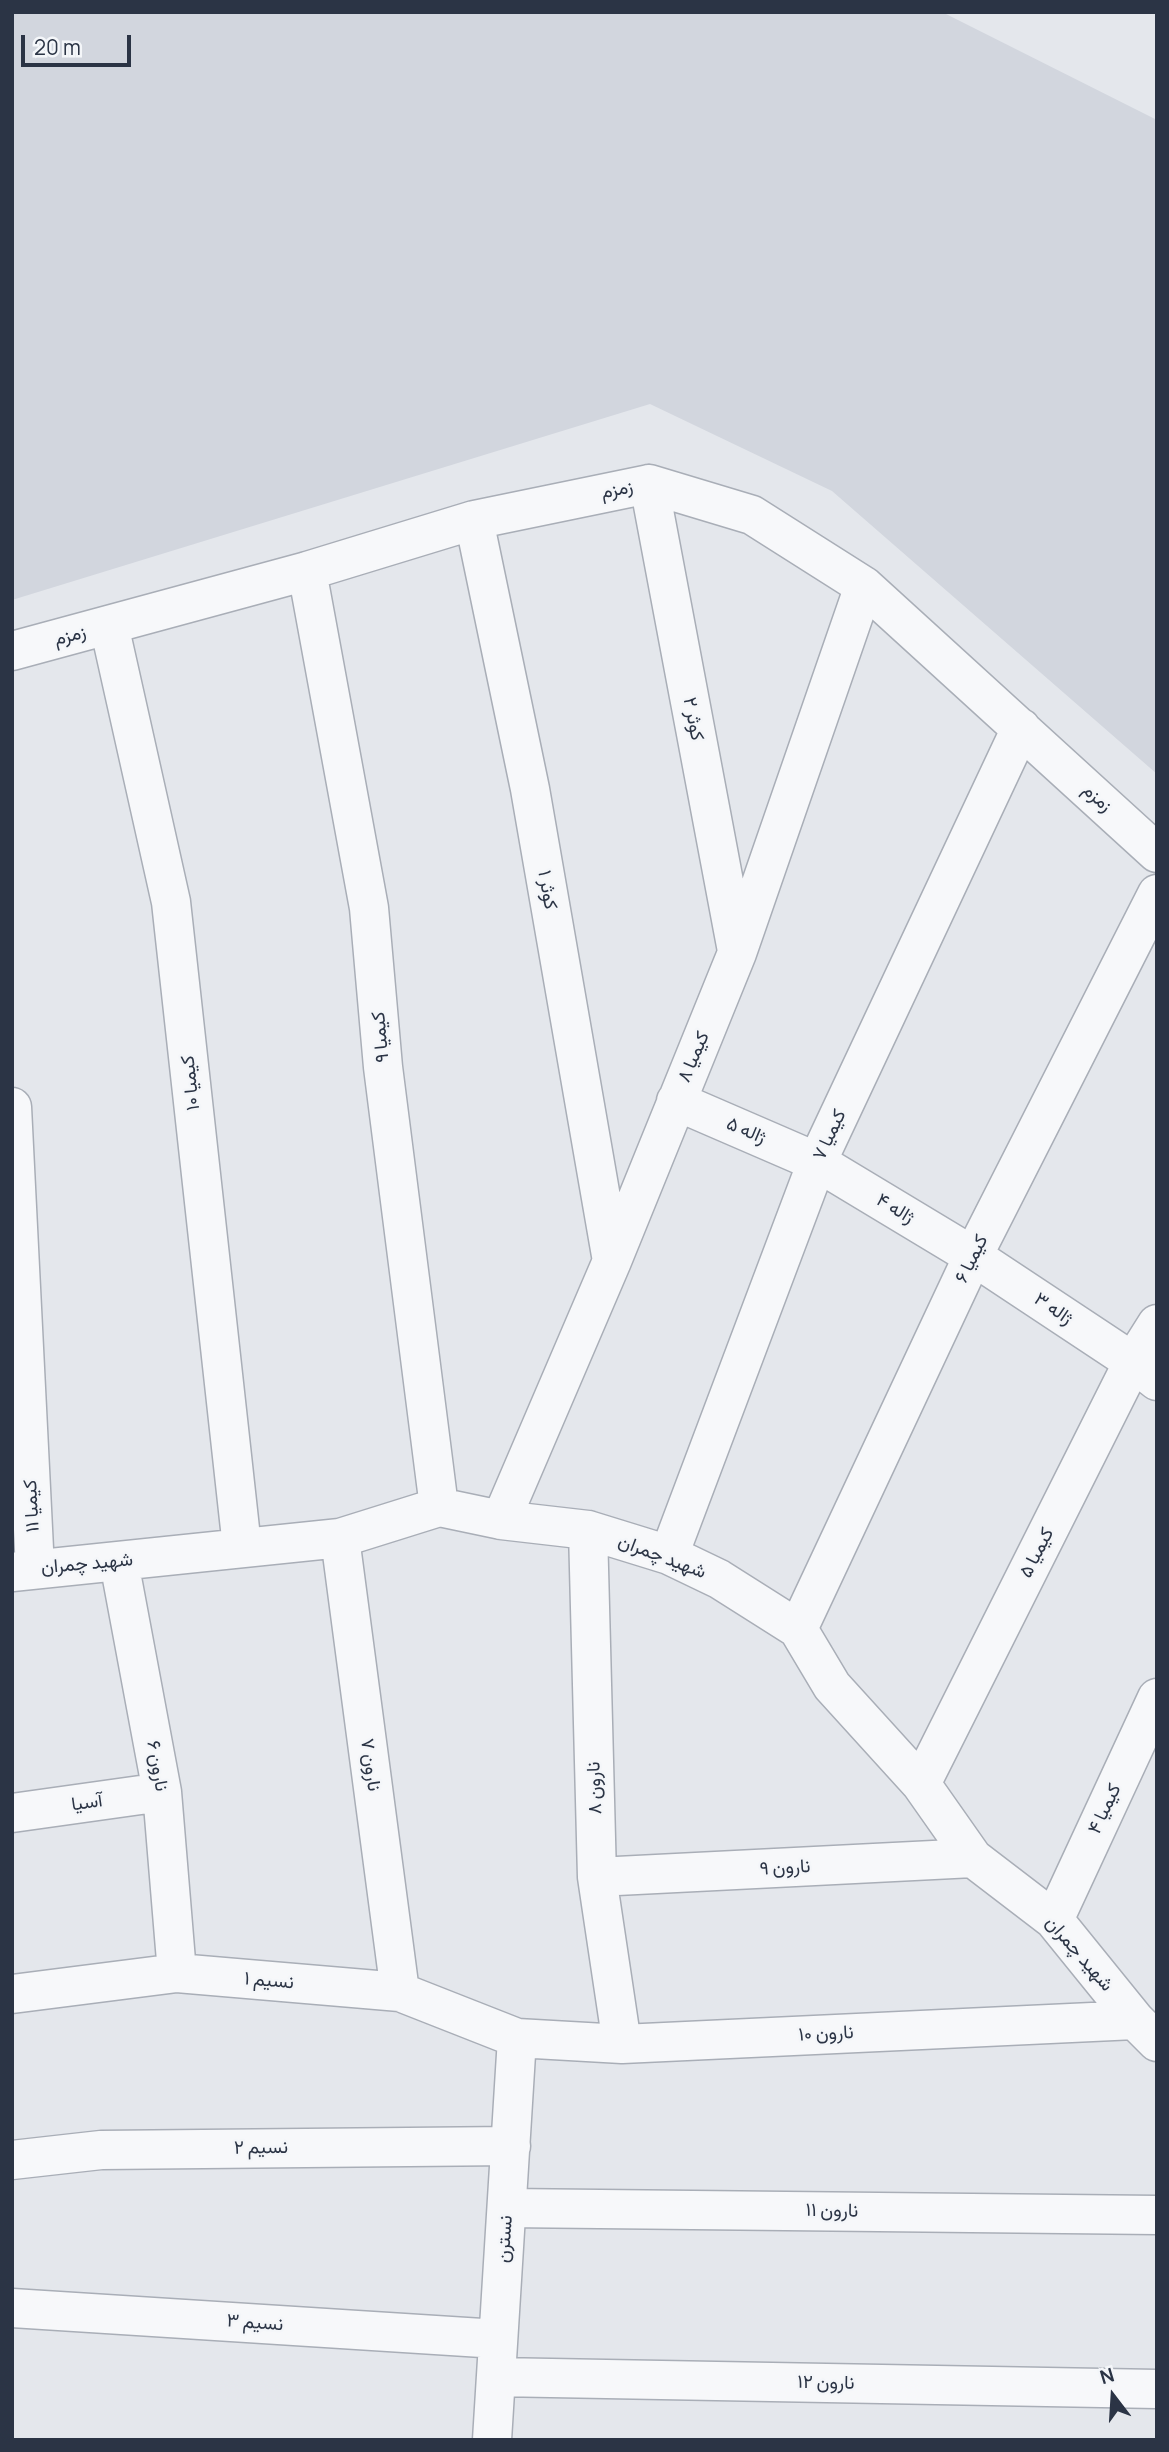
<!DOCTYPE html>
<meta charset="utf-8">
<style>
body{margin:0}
#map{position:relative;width:1169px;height:2452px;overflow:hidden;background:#e4e7ec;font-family:Manrope,sans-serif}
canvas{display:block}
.frame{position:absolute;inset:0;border:14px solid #2b3445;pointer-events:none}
.north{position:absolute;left:1078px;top:2361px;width:70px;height:70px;-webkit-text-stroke:5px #f4f6f9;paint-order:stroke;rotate:343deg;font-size:19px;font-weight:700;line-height:28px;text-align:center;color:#2b3445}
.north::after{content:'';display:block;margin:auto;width:24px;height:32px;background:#2b3445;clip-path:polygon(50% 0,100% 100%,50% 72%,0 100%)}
.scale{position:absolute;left:21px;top:35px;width:110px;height:32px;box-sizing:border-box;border:4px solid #2b3445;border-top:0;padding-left:9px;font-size:21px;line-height:24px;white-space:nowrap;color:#2b3445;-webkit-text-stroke:5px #f4f6f9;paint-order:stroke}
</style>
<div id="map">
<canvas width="1169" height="2452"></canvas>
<div class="frame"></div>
<div class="north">N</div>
<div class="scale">20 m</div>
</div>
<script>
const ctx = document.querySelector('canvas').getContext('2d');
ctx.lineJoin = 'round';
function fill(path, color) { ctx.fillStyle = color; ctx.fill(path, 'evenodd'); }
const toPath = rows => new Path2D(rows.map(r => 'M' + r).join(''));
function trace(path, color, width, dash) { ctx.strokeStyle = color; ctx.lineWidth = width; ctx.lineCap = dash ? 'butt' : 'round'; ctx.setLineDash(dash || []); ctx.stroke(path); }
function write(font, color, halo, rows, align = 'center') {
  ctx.font = font + ' Manrope,Vazirmatn,sans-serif'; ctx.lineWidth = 5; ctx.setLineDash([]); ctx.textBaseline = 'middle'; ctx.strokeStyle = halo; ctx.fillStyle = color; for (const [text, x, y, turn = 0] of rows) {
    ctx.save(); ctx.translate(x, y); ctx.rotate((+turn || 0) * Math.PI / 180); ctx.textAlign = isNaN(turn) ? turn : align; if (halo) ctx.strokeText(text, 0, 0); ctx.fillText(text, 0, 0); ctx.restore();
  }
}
fill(toPath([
 [12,12,942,12,1157,120,1157,774,832,491,650,404,12,600]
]), '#d2d6de');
const minor = toPath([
 [649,484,737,951],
 [474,520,530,789,612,1261],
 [307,571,369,908,383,1067,439,1507],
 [109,625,171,902,242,1547],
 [12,651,307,571,474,520,649,484,752,515,864,586,1157,853],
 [676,1101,817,1162,973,1256,1133,1362,1157,1381],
 [12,1107,35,1569],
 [501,1520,612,1261,737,953,864,586],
 [588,1530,597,1877,622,2044],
 [340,1538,400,1992],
 [669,1555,817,1162,1021,728],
 [119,1562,162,1792,177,1973],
 [12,1572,340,1538,439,1507,501,1520,588,1530,669,1555,719,1579,798,1629,832,1686,921,1784,973,1858,1054,1920,1135,2020,1157,2042],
 [798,1629,973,1256,1157,894],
 [921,1784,1133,1362,1157,1324],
 [12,1813,162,1792],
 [597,1877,973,1858],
 [1054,1920,1157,1698],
 [12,1994,177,1973,400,1992,517,2038,622,2044,1135,2020],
 [12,2160,101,2150,511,2146],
 [507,2208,1157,2215],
 [12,2308,498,2339],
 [496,2377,1157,2389],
 [492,2440,517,2038]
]);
trace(minor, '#a9aeb7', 41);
trace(minor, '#f7f8fa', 38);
write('19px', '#2b3445', '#f4f6f9', [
 ["زمزم",617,490,-12],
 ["زمزم",70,636,-15],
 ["کوثر ۲",693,719,79],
 ["زمزم",1097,798,42],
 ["کوثر ۱",547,890,80],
 ["کیمیا ۹",381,1037,-95],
 ["کیمیا ۸",694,1057,-67],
 ["کیمیا ۱۰",191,1083,-96],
 ["ژاله ۵",746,1131,23],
 ["کیمیا ۷",830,1135,-65],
 ["ژاله ۴",895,1209,31],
 ["کیمیا ۶",972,1259,-64],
 ["ژاله ۳",1053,1309,34],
 ["کیمیا ۱۱",32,1506,-93],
 ["کیمیا ۵",1037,1553,-63],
 ["شهید چمران",662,1557,21],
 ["شهید چمران",87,1564,-5],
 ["نارون ۷",370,1765,82],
 ["نارون ۶",157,1766,80],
 ["نارون ۸",595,1788,-92],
 ["آسیا",87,1803,-8],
 ["کیمیا ۴",1105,1809,-65],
 ["نارون ۹",785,1868,-3],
 ["شهید چمران",1079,1954,49],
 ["نسیم ۱",269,1981,5],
 ["نارون ۱۰",826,2034,-3],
 ["نسیم ۲",261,2148,-1],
 ["نارون ۱۱",832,2211,1],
 ["نسترن",505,2239,-86],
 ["نسیم ۳",255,2323,4],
 ["نارون ۱۲",826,2383,1]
]);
</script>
